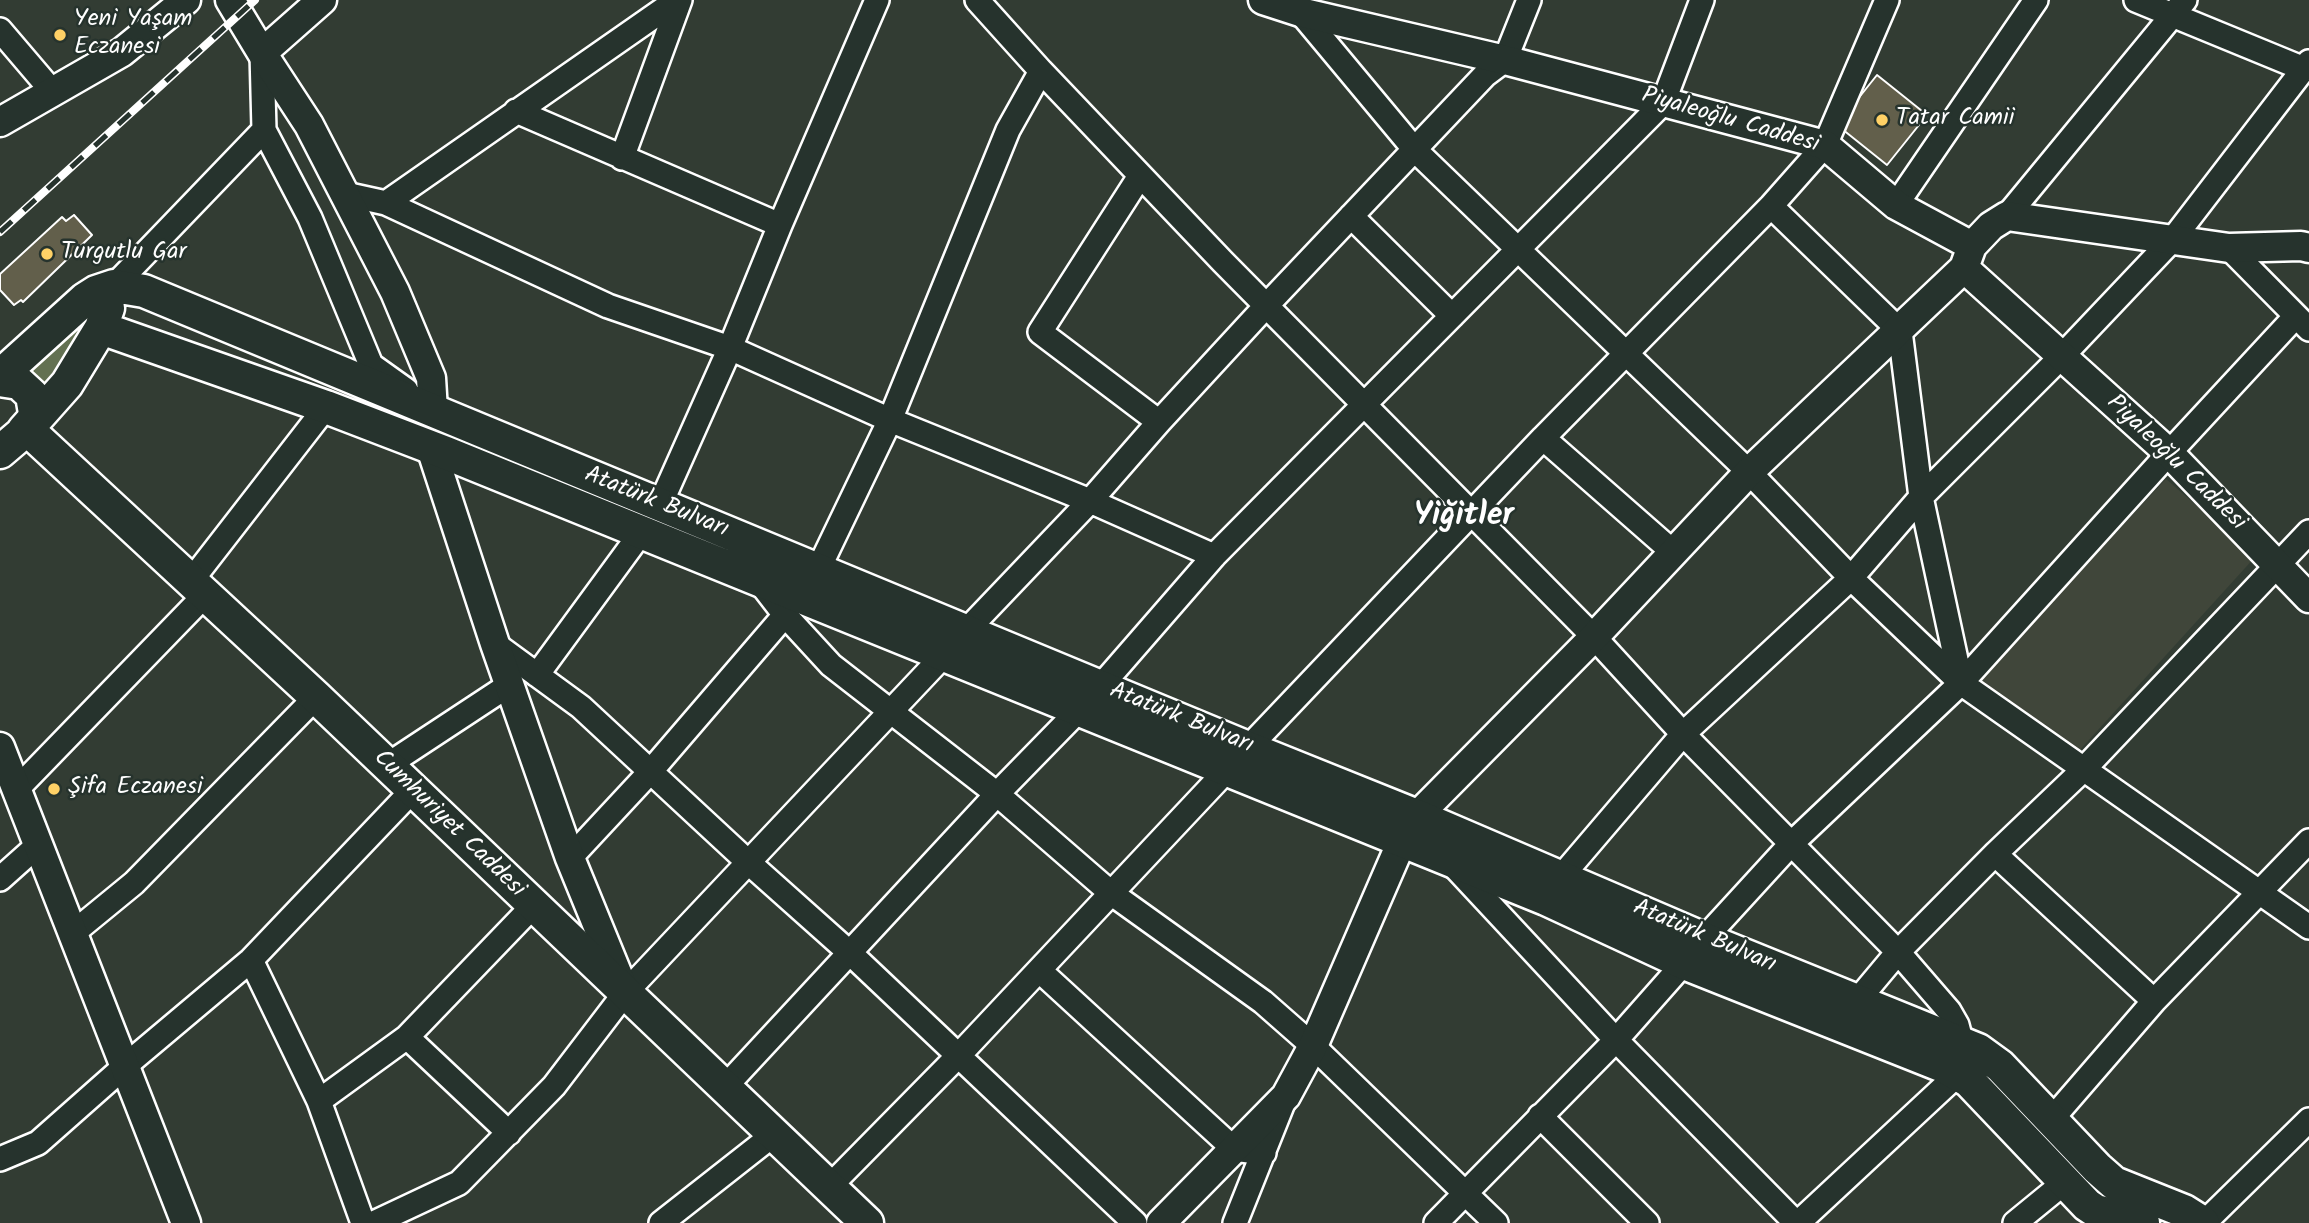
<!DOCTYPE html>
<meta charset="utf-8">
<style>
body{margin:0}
canvas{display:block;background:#323c33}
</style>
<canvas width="2309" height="1223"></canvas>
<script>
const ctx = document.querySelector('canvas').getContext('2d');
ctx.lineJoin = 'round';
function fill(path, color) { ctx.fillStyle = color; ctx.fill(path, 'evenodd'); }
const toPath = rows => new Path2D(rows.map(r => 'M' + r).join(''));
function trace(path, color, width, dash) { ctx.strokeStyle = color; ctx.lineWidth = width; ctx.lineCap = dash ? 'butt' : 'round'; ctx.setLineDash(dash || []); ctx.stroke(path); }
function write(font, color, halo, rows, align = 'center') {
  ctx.font = font + ' Kalam,sans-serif'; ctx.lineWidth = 5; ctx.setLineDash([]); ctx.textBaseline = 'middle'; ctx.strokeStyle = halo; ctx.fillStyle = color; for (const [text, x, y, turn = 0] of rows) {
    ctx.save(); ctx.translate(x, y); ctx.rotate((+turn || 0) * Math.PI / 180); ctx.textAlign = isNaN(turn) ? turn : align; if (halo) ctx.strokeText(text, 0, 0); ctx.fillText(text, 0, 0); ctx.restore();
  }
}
fill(toPath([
 [2166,479,2255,557,2068,763,1974,684]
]), '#40463a');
fill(toPath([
 [79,322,84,330,46,391,28,374,30,368]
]), '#637152');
const building = toPath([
 [1877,75,1927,115,1887,165,1837,125,1877,75],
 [74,215,92,235,23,302,21,300,14,305,0,290,0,274,62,217,66,221,74,215]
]);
fill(building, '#625f4b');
trace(building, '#fff', 2);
const minor = toPath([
 [977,0,1041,71],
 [2136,0,2304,69],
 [1300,12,1415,150,1749,472,1851,578,1961,683,2309,927],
 [0,30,52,91],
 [262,53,264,130,310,218,371,365,406,390],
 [516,111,780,225],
 [622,158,680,0],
 [1140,176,1040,332,1159,422],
 [345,194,386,203,677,0],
 [386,203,608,306,730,348,890,420,1090,501,1214,556],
 [1896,205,2036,0],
 [1771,206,1900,331,1921,497,1961,683],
 [1351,216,1452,316],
 [2007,216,2185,0],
 [2229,248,2309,329],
 [114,286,264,130],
 [1543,438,1771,206,1825,145,1887,0],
 [660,505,730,348,780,225,877,0],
 [818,570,890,420,1008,130,1041,71,1223,262,1594,637,1683,734,1898,952,1949,1011,1957,1025,1962,1044],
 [758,580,785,615,831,665,997,794,1111,893,1263,1002,1313,1046,1496,1223],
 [191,581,326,407],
 [966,631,1090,501,1159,422,1266,306,1485,75,1505,60,1529,0],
 [495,644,581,707,748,862,850,953,1135,1223],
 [537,675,641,533],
 [1100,687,1214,556,1663,103,1702,0],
 [1248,748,1543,438,1673,552],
 [386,766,509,685],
 [17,789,205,595],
 [1995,854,2154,1001],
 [570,858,650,772,785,615],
 [1452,864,1616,1040,1796,1223],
 [1561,877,1683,734,1851,578,1921,497,2062,356,2173,239,2309,62],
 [0,879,38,845],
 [73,933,134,883,316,697],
 [1704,939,1791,844,1961,683,2169,453,2296,316],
 [251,960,319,1101,363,1223],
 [1039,970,1234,1149,1264,1153],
 [1857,1001,1898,952,1995,854,2084,769,2309,532],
 [407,1037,509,1133],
 [724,1088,997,794,1079,710],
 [319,1101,407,1037,533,906],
 [1540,1116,1647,1223],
 [2051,1120,2154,1001,2309,841],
 [0,1159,38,1143,125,1066,251,960,412,791],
 [830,1186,959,1055,1227,770],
 [374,1223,459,1183,554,1086,625,993,944,655],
 [661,1223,773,1135],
 [1235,1223,1283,1103],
 [1436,1223,1616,1040,1684,963],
 [1798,1223,1958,1074],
 [2015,1223,2065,1182],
 [2204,1223,2309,1120]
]);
const tertiary = toPath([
 [230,0,262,53,322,0],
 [1263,0,1300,12,1505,60,1825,145,1896,205,1972,246,1964,268,2169,453,2309,598],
 [262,53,309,125,395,292,431,378,433,411],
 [0,122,122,52,186,0],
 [1972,246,1991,226,2007,216,2229,248,2301,246,2309,248],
 [431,448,495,644,570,858,624,990],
 [0,747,186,1223],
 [1417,816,1594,637,1749,472,1964,268],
 [1161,1223,1286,1096,1313,1046,1402,841]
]);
const secondary = toPath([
 [101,328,326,407,446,453,1546,899,1684,963,1943,1066,1969,1081,2087,1205,2096,1211,2143,1223],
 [0,376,85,299,96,292,114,286,144,291,1248,748,1417,816,1704,939,1978,1050,2000,1066,2097,1168,2114,1183,2184,1211,2203,1223],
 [0,380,19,383,32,395,35,413,32,421,24,430],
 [27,429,316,697,867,1223],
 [0,452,27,429,67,384,101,328,108,308]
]);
trace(minor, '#fff', 28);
trace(tertiary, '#fff', 33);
trace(secondary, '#fff', 37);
trace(minor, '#26332d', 23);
trace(tertiary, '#26332d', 28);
trace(secondary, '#26332d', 32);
const rail = toPath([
 [0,232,255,0]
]);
trace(rail, '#fff', 8);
trace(rail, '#26332d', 5, [16]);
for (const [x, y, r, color] of [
 [60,35,7,"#ffd166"],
 [1882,120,7,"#ffd166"],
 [47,254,7,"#ffd166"],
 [54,789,7,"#ffd166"]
]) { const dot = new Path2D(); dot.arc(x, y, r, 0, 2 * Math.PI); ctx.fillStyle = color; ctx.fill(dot); trace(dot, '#26332d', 2.5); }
write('24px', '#fff', '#26332d', [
 ["Yeni Yaşam",74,21],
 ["Eczanesi",74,49],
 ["Tatar Camii",1896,120],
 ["Turgutlu Gar",61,254],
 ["Şifa Eczanesi",68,789]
], 'left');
write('24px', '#fff', '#26332d', [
 ["Piyaleoğlu Caddesi",1730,122,16],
 ["Piyaleoğlu Caddesi",2175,464,44],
 ["Atatürk Bulvarı",656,504,22],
 ["Atatürk Bulvarı",1181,720,22],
 ["Cumhuriyet Caddesi",448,825,44],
 ["Atatürk Bulvarı",1704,938,23]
]);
write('bold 32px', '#fff', '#26332d', [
 ["Yiğitler",1464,519]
]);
</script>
